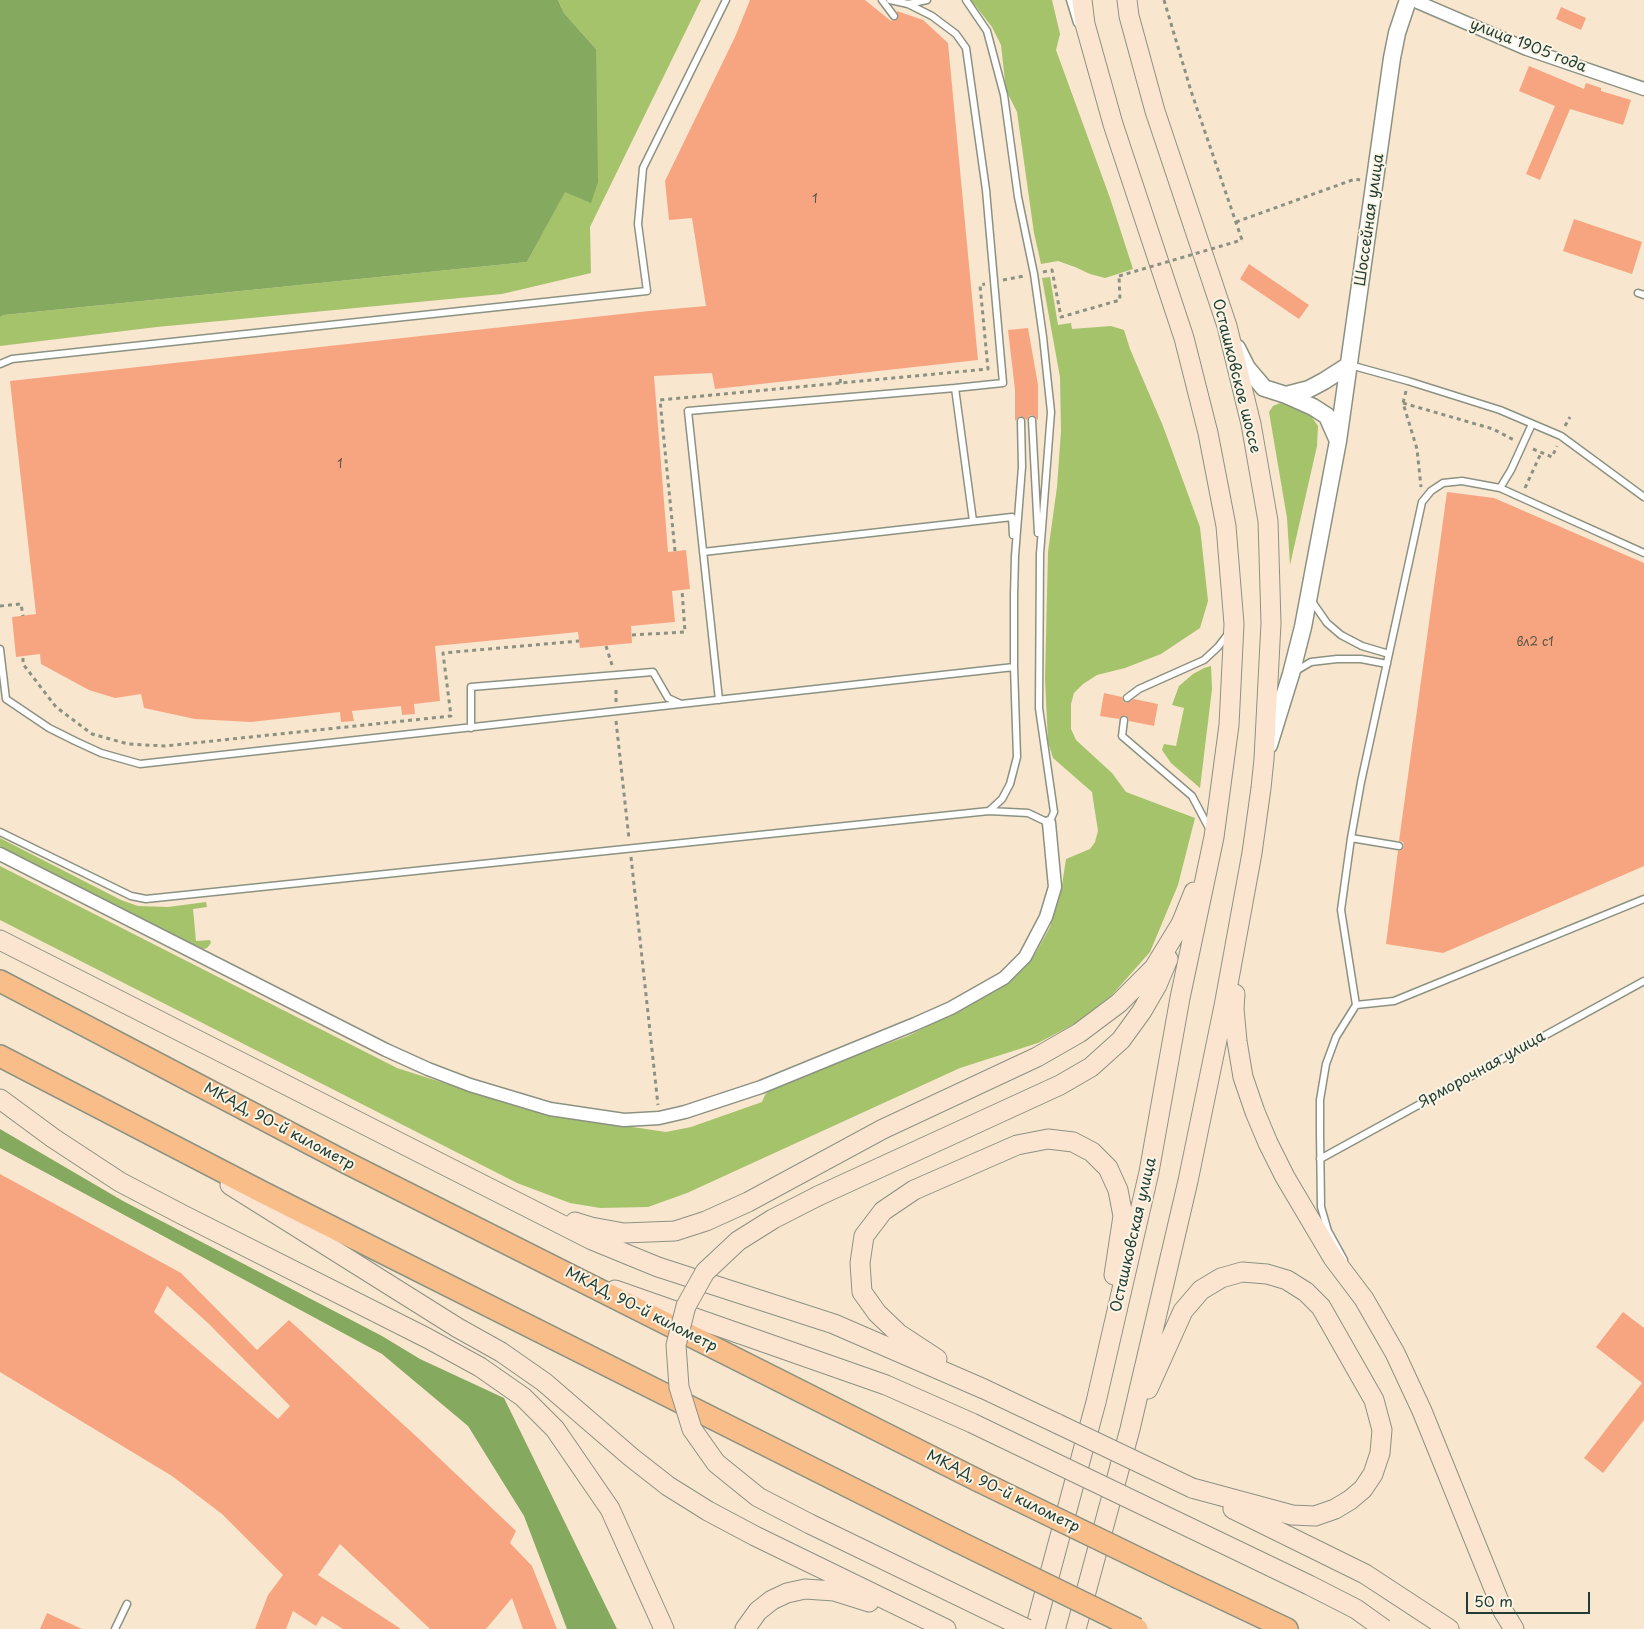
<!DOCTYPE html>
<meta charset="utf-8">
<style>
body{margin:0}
#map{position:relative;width:1644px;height:1629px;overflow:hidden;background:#f8e6cf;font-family:"Playpen Sans",sans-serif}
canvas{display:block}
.scale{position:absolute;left:1466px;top:1592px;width:124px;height:22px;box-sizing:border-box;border:2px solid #1f3d34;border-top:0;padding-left:6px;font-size:15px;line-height:18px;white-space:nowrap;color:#1f3d34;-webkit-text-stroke:4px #fcf5e5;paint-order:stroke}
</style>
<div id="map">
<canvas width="1644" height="1629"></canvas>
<div class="scale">50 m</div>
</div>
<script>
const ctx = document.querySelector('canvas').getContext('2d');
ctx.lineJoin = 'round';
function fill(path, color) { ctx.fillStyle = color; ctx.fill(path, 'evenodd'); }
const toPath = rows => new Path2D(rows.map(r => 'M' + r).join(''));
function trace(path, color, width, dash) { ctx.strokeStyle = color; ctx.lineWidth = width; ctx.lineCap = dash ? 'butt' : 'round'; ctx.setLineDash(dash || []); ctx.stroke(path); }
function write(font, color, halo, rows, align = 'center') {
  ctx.font = font + ' "Playpen Sans",sans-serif'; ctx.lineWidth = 4; ctx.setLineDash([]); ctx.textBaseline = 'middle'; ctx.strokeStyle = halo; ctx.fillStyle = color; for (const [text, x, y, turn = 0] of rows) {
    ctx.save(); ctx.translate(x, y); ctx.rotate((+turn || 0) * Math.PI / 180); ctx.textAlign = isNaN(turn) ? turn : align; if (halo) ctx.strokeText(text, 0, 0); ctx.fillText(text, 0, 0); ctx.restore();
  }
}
fill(toPath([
 [558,0,701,0,590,227,591,273,502,294,157,327,0,346,0,317,4,315,527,262,565,191,596,49,564,13],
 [971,0,1052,0,1060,34,1056,50,1110,198,1133,269,1105,278,1090,274,1075,267,1058,261,1041,264,1034,233,1017,112,1006,90,1001,45,992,27],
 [1050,277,1058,325,1071,323,1072,329,1111,326,1124,330,1130,349,1163,426,1200,527,1208,601,1200,628,1161,654,1125,668,1097,675,1083,684,1074,693,1071,704,1071,729,1076,740,1112,773,1126,792,1195,818,1178,885,1150,952,1112,995,1080,1021,1038,1043,960,1068,687,1193,648,1207,600,1208,570,1203,517,1183,0,920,0,866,397,1068,472,1092,565,1117,666,1132,691,1127,762,1102,765,1095,773,1086,908,1036,978,1001,1014,977,1035,954,1050,927,1062,885,1066,859,1090,849,1095,842,1098,831,1092,792,1053,758,1048,742,1045,679,1048,552,1057,487,1061,431,1060,377,1042,278],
 [1280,403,1297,407,1309,413,1318,426,1317,446,1290,565,1287,518,1269,412,1273,406],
 [1211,666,1212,689,1200,788,1171,763,1162,750,1164,744,1176,746,1184,708,1172,705,1179,686,1193,674,1204,668],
 [0,838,121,900,138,906,168,907,206,902,207,907,193,909,196,941,210,940,211,943,207,948,203,949,196,946,0,846]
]), '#a5c36b');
fill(toPath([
 [0,0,558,0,564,13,596,49,598,182,591,203,565,192,527,262,4,315,0,317],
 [0,1129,123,1201,382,1336,420,1359,504,1398,617,1629,567,1629,524,1516,468,1426,382,1354,0,1148]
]), '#84a95f');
fill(toPath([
 [750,0,865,0,891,21,898,18,897,11,923,20,948,43,978,360,715,389,712,373,654,376,668,552,686,550,690,589,672,591,675,622,631,626,632,643,580,648,578,632,435,646,440,701,414,704,415,714,402,715,401,706,352,711,354,721,341,722,340,712,251,722,195,719,144,708,141,694,115,698,89,690,41,664,40,654,16,657,12,617,36,614,10,381,649,311,706,306,692,218,669,220,665,181,735,37],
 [1561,7,1586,18,1581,30,1556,19],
 [1529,66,1584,89,1586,83,1601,88,1601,91,1631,100,1623,125,1570,109,1540,180,1526,174,1555,106,1519,91],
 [1574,219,1642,242,1632,274,1563,251],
 [1249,264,1309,305,1299,319,1240,279],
 [1028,328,1038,385,1038,420,1032,415,1029,416,1027,420,1020,416,1015,421,1015,390,1008,330],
 [1447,492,1494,498,1644,563,1644,866,1443,953,1386,944,1398,851,1402,850,1404,846,1403,842,1399,841],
 [1104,693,1122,697,1123,701,1126,703,1134,699,1158,704,1154,726,1129,721,1128,718,1125,715,1122,716,1119,719,1100,716],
 [0,1174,181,1273,257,1350,289,1320,418,1438,516,1531,510,1543,532,1566,557,1629,523,1629,512,1598,486,1629,430,1629,340,1544,318,1575,401,1629,343,1629,322,1616,316,1626,293,1611,286,1629,255,1629,268,1595,283,1575,222,1514,172,1476,0,1372],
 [167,1286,209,1324,290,1406,278,1419,154,1312],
 [1623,1312,1644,1328,1644,1420,1603,1473,1584,1458,1642,1383,1596,1347],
 [47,1613,82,1629,40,1629]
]), '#f7a581');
const service = toPath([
 [882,0,894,16],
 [890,0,908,4,927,0],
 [1070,0,1077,23],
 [908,4,932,16,956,34,966,48,986,190,1003,383,955,388],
 [1638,293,1644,295],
 [0,364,12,359,647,291,638,224,643,168,726,0],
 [1350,365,1408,381,1500,410,1561,436,1644,497],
 [1032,420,1038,533],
 [1500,488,1644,553],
 [703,552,1012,517,1013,535],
 [1311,600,1327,623,1341,635,1362,646,1389,654],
 [0,649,6,699,49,728,75,741,101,753,140,764,1014,667],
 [1294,672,1311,662,1337,659,1361,659,1387,664],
 [1127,698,1139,689,1204,660,1218,647,1228,634],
 [719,700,688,411,955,388,973,521],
 [1124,720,1122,736,1192,796,1210,830],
 [471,728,471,687,653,672,668,698,681,704],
 [989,811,1002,799,1010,784,1017,757,1014,667,1014,596,1015,556,1022,467,1021,421],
 [0,832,131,896,146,899,989,811,1028,813,1049,823,1054,812,1039,708,1040,554,1051,412,1043,337,1034,274,1018,197,1004,95,987,31,966,0],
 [1399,846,1351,838,1361,782,1422,502,1431,491,1443,483,1462,481,1500,488,1511,470,1532,424],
 [1356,1005,1394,1001,1644,899],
 [1320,1159,1644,981],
 [1344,1260,1328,1231,1321,1207,1320,1132,1320,1100,1326,1064,1336,1037,1356,1005,1341,910,1351,838],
 [115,1629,127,1604]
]);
const minor = toPath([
 [1413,0,1527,49,1644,89],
 [0,854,386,1050,428,1069,470,1085,550,1109,624,1120,659,1118,685,1112,761,1087,915,1024,951,1008,1004,978,1025,957,1046,917,1055,887,1049,823]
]);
const tertiary = toPath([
 [1237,348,1247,368,1264,388,1286,395,1313,407,1327,416,1338,441],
 [1286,395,1309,389,1324,381,1349,365],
 [1269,745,1291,674,1303,627,1315,563,1338,441,1392,58,1397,33,1408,0]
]);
const secondary = toPath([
 [0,940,592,1240,658,1267,834,1324,984,1389,1058,1424],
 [1235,994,1234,1009,1237,1041,1243,1077,1255,1112,1268,1143,1285,1177,1333,1258,1364,1299,1395,1353,1422,1411,1503,1611,1514,1629],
 [0,1099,53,1138,120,1182,183,1215,427,1338,480,1367,523,1397,555,1429,610,1509,664,1629],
 [230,1185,458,1328,501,1352,544,1382,631,1457,668,1486,708,1511,755,1536,946,1629],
 [818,1196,1060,1085,1091,1067,1121,1040,1142,1011,1157,985,1168,959],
 [575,1222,591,1227,624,1233,675,1231,706,1221,748,1202,883,1129,1037,1057,1079,1033,1119,1003,1154,968,1181,924,1194,892],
 [615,1290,886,1385,972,1423],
 [937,1359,899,1334,877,1313,862,1292,860,1263,864,1236,883,1211,914,1190,1017,1145,1048,1139,1073,1142,1092,1152,1108,1168,1118,1190,1123,1216,1114,1275],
 [1148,1389,1183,1311,1201,1290,1221,1278,1242,1272,1267,1274,1287,1280,1306,1292,1321,1307,1374,1400,1382,1430,1380,1453,1373,1474,1363,1489,1350,1500,1335,1509,1315,1516,1292,1515,1192,1488],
 [1233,1509,1365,1574,1449,1629],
 [745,1629,758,1611,772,1600,787,1593,805,1589,834,1591,869,1602],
 [1035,1629,1096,1402,1149,1172,1180,998,1214,837,1229,725,1234,624,1226,526,1208,433,1184,338,1113,124,1085,24,1082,0],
 [1076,1629,1130,1429,1188,1181,1224,1006,1252,853,1261,788,1264,759,1271,623,1268,521,1251,424,1227,326,1155,111,1129,16,1127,0]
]);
const trunk = toPath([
 [0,981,347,1163,979,1481],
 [0,1056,264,1193,957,1541],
 [1179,1578,1287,1629]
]);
trace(service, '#8c9282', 9);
trace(minor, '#8c9282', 15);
trace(tertiary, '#8c9282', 19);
trace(secondary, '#8c9282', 21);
trace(trunk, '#8c9282', 24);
trace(toPath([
 [1164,0,1191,91,1242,240],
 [1236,222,1355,179,1360,180],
 [1043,272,1052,270,1061,317,1120,300,1119,276],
 [1003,280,1024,276],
 [840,383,841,375],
 [1406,391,1403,403,1417,449,1421,487],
 [1403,403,1493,429,1514,440],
 [1565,426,1570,417],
 [1533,449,1552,457,1557,446],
 [1525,488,1541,453],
 [675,551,660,400,988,369,980,285,985,284],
 [0,606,21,604,23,616],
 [632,635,685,632,682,590],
 [606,646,612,665],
 [23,658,23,664,56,707,92,734,128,744,165,746,451,716,443,653,579,641],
 [616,702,616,686],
 [616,721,629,839],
 [631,857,658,1105]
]), '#8c9282', 3, [4, 4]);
trace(service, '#fff', 6);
trace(minor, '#fff', 12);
trace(tertiary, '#fff', 16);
trace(secondary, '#fce5d0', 19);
trace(trunk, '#f8bd89', 21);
const secondaryBridge = toPath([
 [818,1196,773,1219,738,1241,705,1272,686,1306,676,1345,679,1387,692,1429,716,1463,758,1497,810,1524,1027,1629],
 [972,1423,1309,1585,1356,1609,1384,1629],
 [1058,1424,1192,1488]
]);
const trunkBridge = toPath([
 [979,1481,1179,1578],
 [957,1541,1137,1629]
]);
trace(secondaryBridge, '#8c9282', 21, []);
trace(trunkBridge, '#8c9282', 24, []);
trace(toPath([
 [1119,276,1242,240]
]), '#8c9282', 3, [4, 4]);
trace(secondaryBridge, '#fce5d0', 19);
trace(trunkBridge, '#f8bd89', 21);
write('12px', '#555747', null, [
 ["1",815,200],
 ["1",340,465],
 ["вл2 с1",1535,643]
]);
write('15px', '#1f3d34', '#fcf5e5', [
 ["улица 1905 года",1528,46,21],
 ["Шоссейная улица",1370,220,-82],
 ["Осташковское шоссе",1236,376,76],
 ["Ярморочная улица",1482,1070,-29],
 ["МКАД, 90-й километр",279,1127,28],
 ["Осташковская улица",1134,1235,-77],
 ["МКАД, 90-й километр",641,1310,27],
 ["МКАД, 90-й километр",1003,1492,26]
]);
</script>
